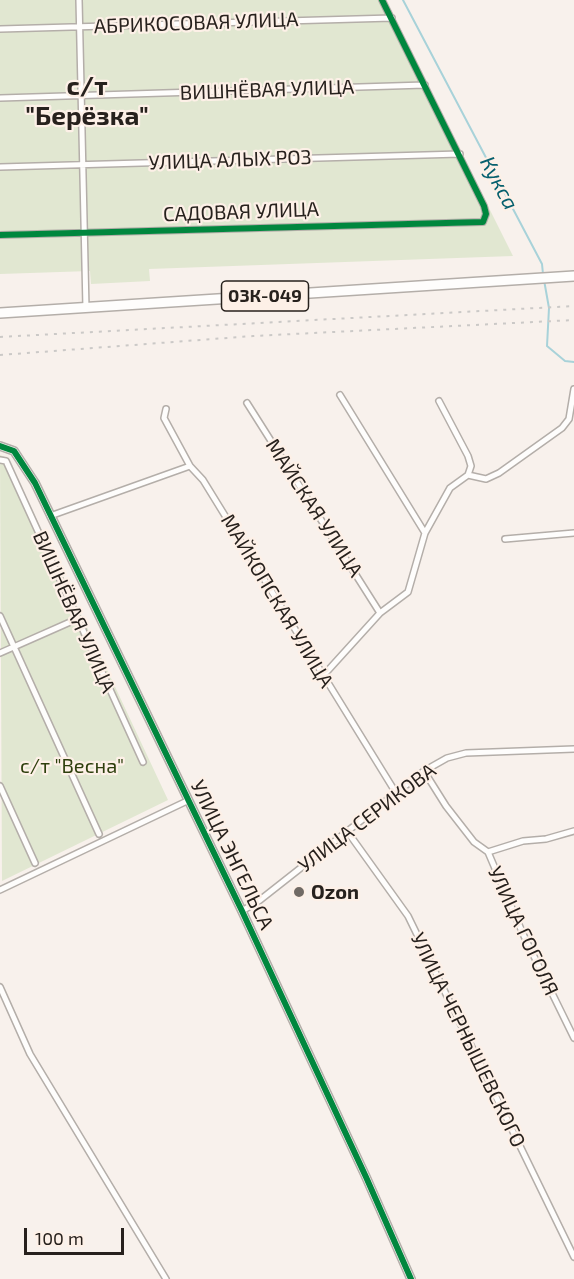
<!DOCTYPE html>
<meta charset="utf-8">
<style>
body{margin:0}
#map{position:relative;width:574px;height:1279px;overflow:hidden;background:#f8f1ec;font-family:"Exo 2",sans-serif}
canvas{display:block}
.scale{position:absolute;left:24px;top:1228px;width:100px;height:27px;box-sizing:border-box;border:3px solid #27211d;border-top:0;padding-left:8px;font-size:18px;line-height:21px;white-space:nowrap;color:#27211d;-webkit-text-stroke:4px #fdf0e7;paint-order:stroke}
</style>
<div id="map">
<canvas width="574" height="1279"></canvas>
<div class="scale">100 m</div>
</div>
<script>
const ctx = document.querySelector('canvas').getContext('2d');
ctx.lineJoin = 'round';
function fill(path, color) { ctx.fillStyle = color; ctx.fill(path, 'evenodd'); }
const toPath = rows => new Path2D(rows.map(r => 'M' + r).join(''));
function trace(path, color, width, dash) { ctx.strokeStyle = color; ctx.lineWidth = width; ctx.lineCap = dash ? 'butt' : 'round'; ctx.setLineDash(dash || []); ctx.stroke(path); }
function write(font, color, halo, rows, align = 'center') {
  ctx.font = font + ' "Exo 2",sans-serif'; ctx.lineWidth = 4.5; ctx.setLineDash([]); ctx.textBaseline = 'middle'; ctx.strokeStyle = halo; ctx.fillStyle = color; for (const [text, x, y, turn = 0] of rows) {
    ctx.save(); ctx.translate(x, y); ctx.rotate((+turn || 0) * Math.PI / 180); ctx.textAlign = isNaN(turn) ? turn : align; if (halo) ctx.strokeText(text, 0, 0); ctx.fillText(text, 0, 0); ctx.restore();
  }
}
fill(toPath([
 [0,0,385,0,513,256,149,269,150,281,91,284,90,271,0,274],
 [0,455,8,458,168,800,2,881]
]), '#e1e7d1');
trace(toPath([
 [403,0,542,264,543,274],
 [544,280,549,308,547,346,565,361,574,362]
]), '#a8d2d9', 2);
const minor = toPath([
 [79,0,86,308],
 [0,29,392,18],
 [0,98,425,85],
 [0,167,460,154],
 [0,235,483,222,486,214,484,206,382,0],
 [340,395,425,533],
 [439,401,468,456,471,466,468,475],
 [247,403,380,613],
 [166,409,164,418,190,466,203,480,396,793],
 [0,460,6,461,143,762],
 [50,516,190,466],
 [505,539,574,533],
 [0,616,99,834],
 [0,653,77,619],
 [322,677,380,613,408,592,425,533,450,488,468,475,486,479,499,473,562,428,569,419,574,389],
 [424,771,446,806,474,842,488,852,523,934,574,1038],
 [0,786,35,863],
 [347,831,408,916,574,1257],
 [488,852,523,841,546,839,574,831],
 [0,890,187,801],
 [242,911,260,900,424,771,447,758,466,753,574,749],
 [0,987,30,1054,166,1279]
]);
const tertiary = toPath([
 [0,446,14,451,35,483,242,911,366,1177,411,1279]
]);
const primary = toPath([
 [0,313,574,276]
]);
trace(minor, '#b4aea9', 8);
trace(tertiary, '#b4aea9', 10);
trace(primary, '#b4aea9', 12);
trace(minor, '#fefdfc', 5);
trace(tertiary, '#fefdfc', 7);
trace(primary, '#fefdfc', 9);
trace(toPath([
 [0,337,574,306],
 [0,355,253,336,574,320]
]), '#cbc9c7', 2, [3, 6]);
trace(toPath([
 [0,235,483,222,486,214,484,206,382,0],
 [0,446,14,451,35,483,242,911,366,1177,411,1279]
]), '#00873e', 6);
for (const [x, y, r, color] of [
 [299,892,6,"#706a65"]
]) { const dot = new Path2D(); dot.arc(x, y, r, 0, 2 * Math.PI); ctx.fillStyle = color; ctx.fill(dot); trace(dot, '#fdf0e7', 2); }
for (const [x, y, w] of [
 [265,296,87]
]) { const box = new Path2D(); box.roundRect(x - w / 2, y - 15, w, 30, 4.5); ctx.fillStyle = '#fdf0e7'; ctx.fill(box); trace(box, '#27211d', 1.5); }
write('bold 18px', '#27211d', null, [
 ["03К-049",265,296]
]);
write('20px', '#27211d', '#fdf0e7', [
 ["АБРИКОСОВАЯ УЛИЦА",196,23,-2],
 ["ВИШНЁВАЯ УЛИЦА",267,90,-2],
 ["УЛИЦА АЛЫХ РОЗ",230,160,-2],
 ["САДОВАЯ УЛИЦА",241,212,-2],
 ["МАЙСКАЯ УЛИЦА",314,508,57],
 ["МАЙКОПСКАЯ УЛИЦА",277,601,59],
 ["ВИШНЁВАЯ УЛИЦА",74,612,66],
 ["УЛИЦА СЕРИКОВА",367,818,-37],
 ["УЛИЦА ЭНГЕЛЬСА",232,855,64],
 ["УЛИЦА ГОГОЛЯ",523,931,65],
 ["УЛИЦА ЧЕРНЫШЕВСКОГО",468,1040,64]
]);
write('20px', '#2e3f0d', '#fdf0e7', [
 ["с/т \"Весна\"",72,766]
]);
write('bold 20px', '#27211d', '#fdf0e7', [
 ["Ozon",311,892]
], 'left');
write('italic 21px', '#06606e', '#fdf0e7', [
 ["Кукса",499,183,62]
]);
write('bold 26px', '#27211d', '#fdf0e7', [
 ["с/т",87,86],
 ["\"Берёзка\"",87,116]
]);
</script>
